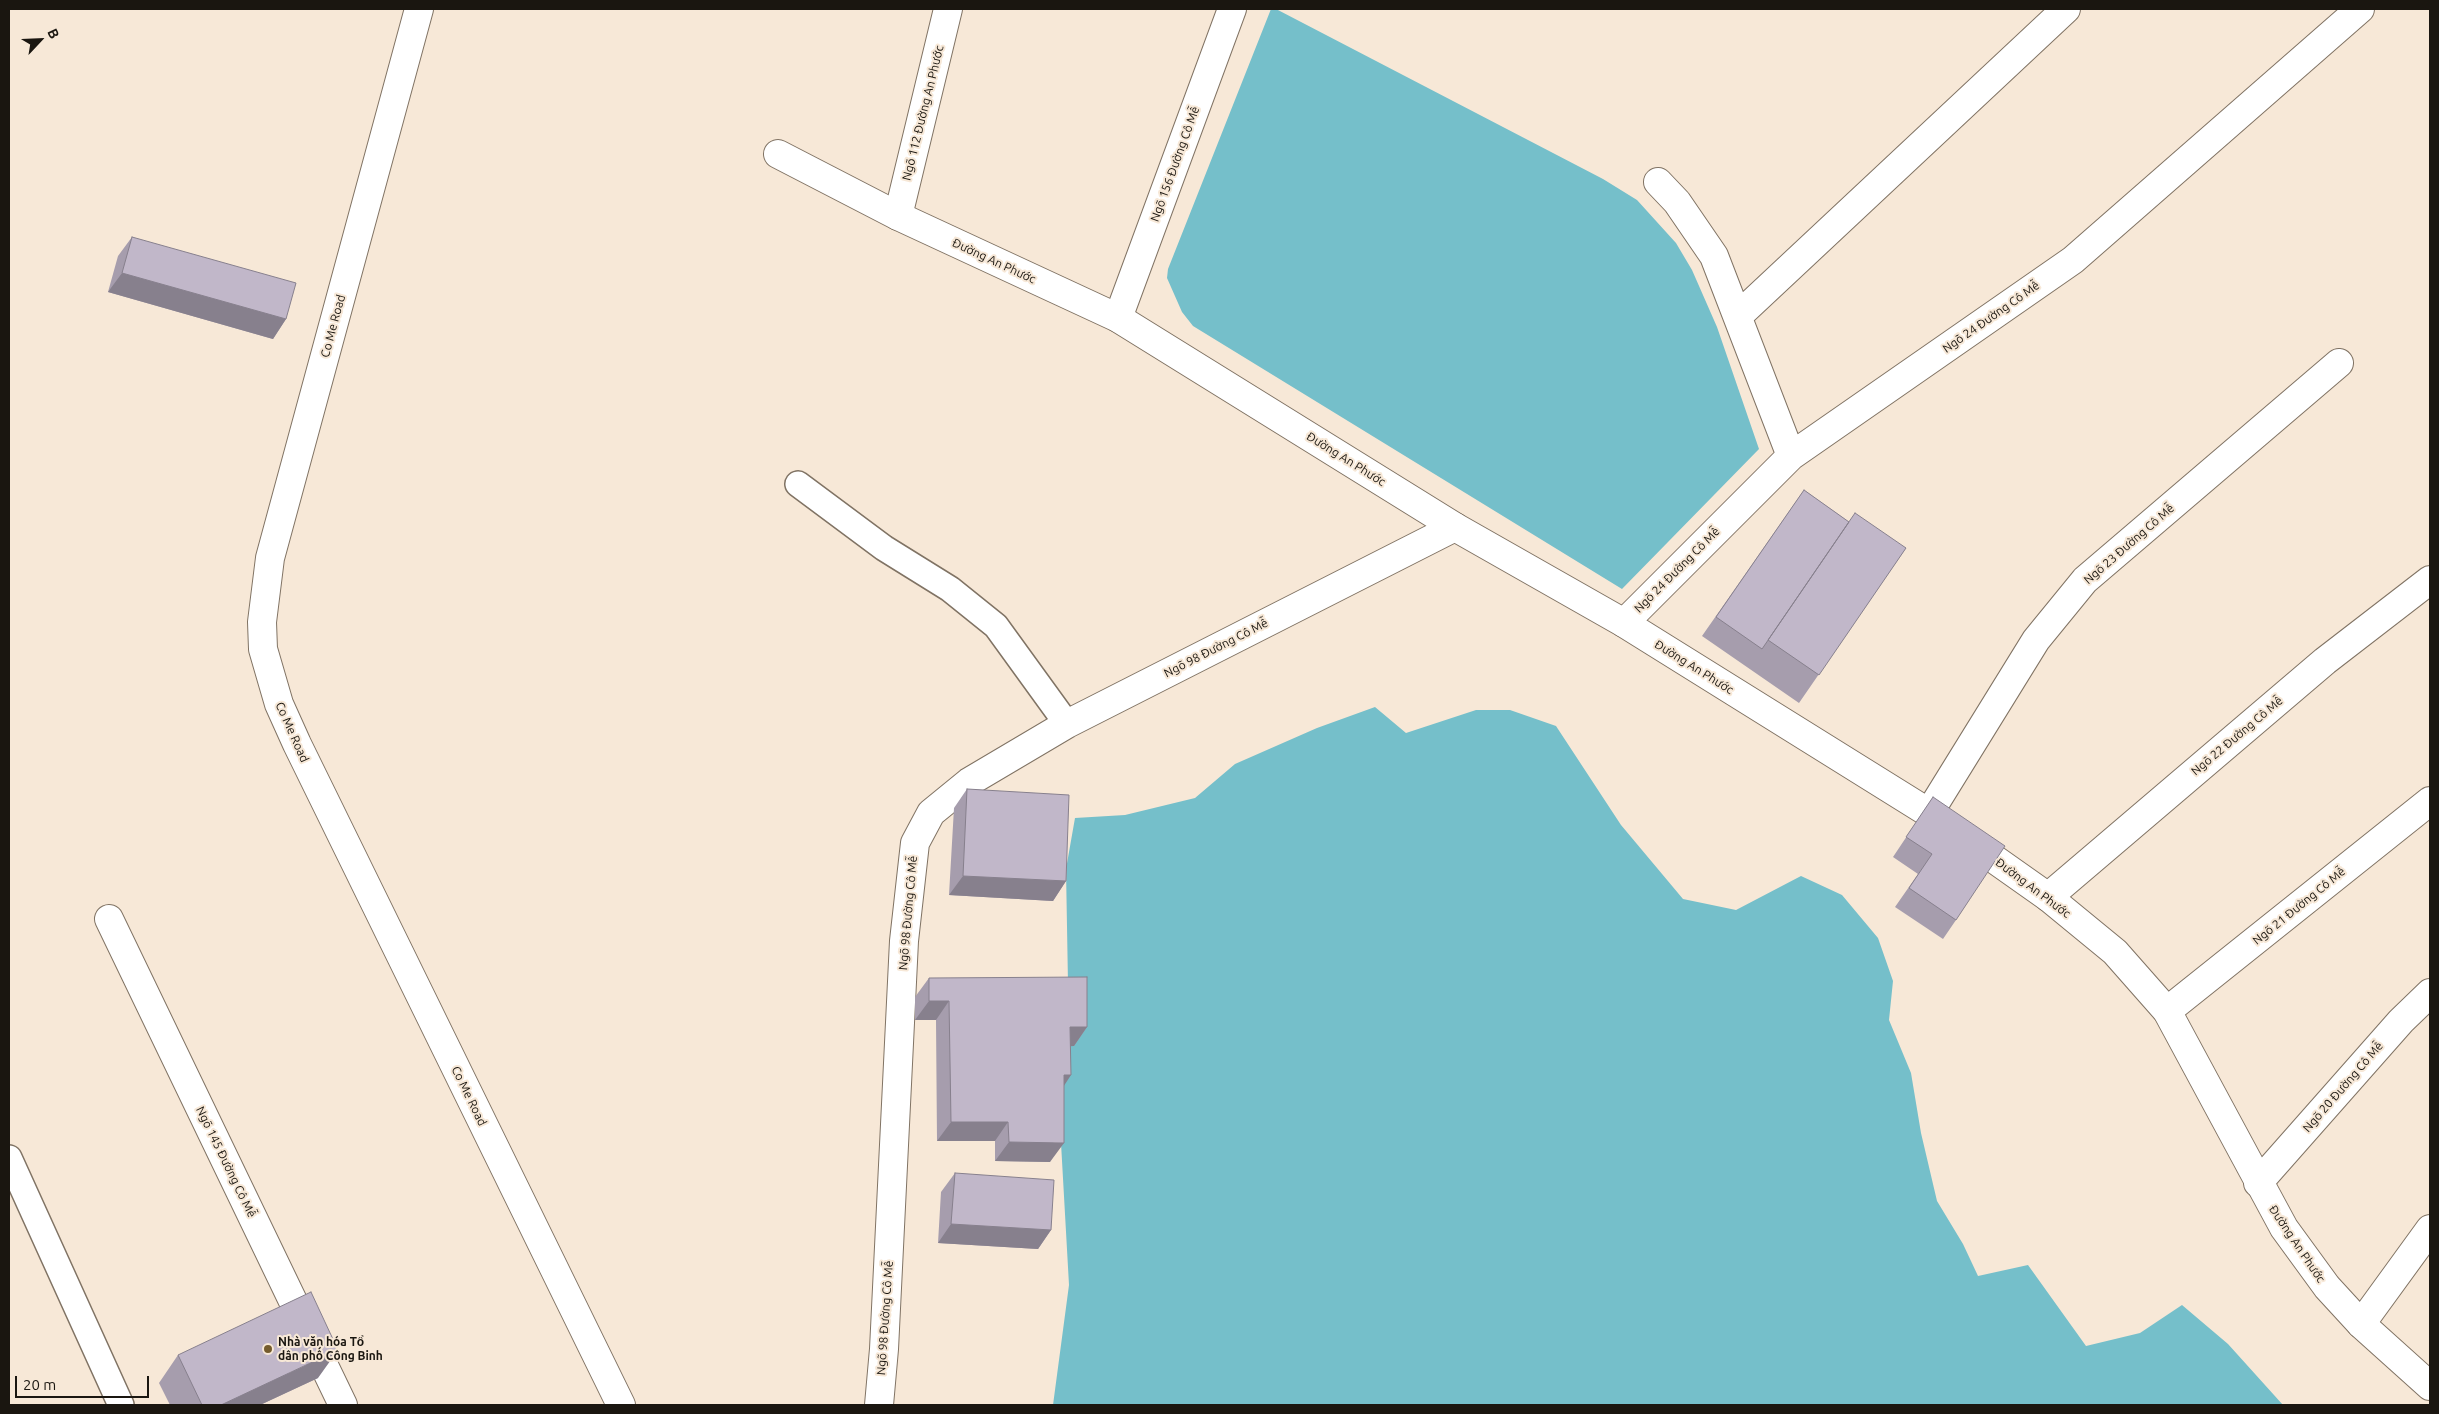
<!DOCTYPE html>
<meta charset="utf-8">
<style>
body{margin:0}
#map{position:relative;width:2439px;height:1414px;overflow:hidden;background:#f7e8d7;font-family:Ubuntu,sans-serif}
canvas{display:block}
.frame{position:absolute;inset:0;border:10px solid #1a1610;pointer-events:none}
.north{position:absolute;left:15px;top:15px;width:50px;height:50px;-webkit-text-stroke:4px #f7e8d7;paint-order:stroke;rotate:65deg;font-size:14px;font-weight:700;line-height:20px;text-align:center;color:#1a1610}
.north::after{content:'';display:block;margin:auto;width:18px;height:22px;background:#1a1610;clip-path:polygon(50% 0,100% 100%,50% 72%,0 100%)}
.scale{position:absolute;left:15px;top:1376px;width:134px;height:22px;box-sizing:border-box;border:2px solid #1a1610;border-top:0;padding-left:6px;font-size:15px;line-height:18px;white-space:nowrap;color:#1a1610;-webkit-text-stroke:4px #f7e8d7;paint-order:stroke}
</style>
<div id="map">
<canvas width="2439" height="1414"></canvas>
<div class="frame"></div>
<div class="north">B</div>
<div class="scale">20 m</div>
</div>
<script>
const ctx = document.querySelector('canvas').getContext('2d');
ctx.lineJoin = 'round';
function fill(path, color) { ctx.fillStyle = color; ctx.fill(path, 'evenodd'); }
const toPath = rows => new Path2D(rows.map(r => 'M' + r).join(''));
function trace(path, color, width, dash) { ctx.strokeStyle = color; ctx.lineWidth = width; ctx.lineCap = dash ? 'butt' : 'round'; ctx.setLineDash(dash || []); ctx.stroke(path); }
function write(font, color, halo, rows, align = 'center') {
  ctx.font = font + ' Ubuntu,sans-serif'; ctx.lineWidth = 4; ctx.setLineDash([]); ctx.textBaseline = 'middle'; ctx.strokeStyle = halo; ctx.fillStyle = color; for (const [text, x, y, turn = 0] of rows) {
    ctx.save(); ctx.translate(x, y); ctx.rotate((+turn || 0) * Math.PI / 180); ctx.textAlign = isNaN(turn) ? turn : align; if (halo) ctx.strokeText(text, 0, 0); ctx.fillText(text, 0, 0); ctx.restore();
  }
}
fill(toPath([
 [1271,9,1276,9,1603,179,1637,200,1676,243,1692,270,1717,327,1759,449,1622,589,1193,326,1182,312,1167,278,1168,269],
 [1375,707,1406,733,1476,710,1510,710,1556,726,1621,825,1683,899,1736,910,1801,876,1842,895,1878,938,1893,981,1889,1020,1911,1073,1921,1133,1937,1201,1963,1244,1978,1276,2028,1265,2086,1346,2140,1333,2182,1305,2228,1344,2283,1405,1053,1405,1069,1285,1061,1143,1068,984,1066,869,1075,818,1125,815,1195,798,1235,764,1317,728]
]), '#75bfca');
const lane = toPath([
 [798,484,884,548,950,589,996,626,1067,724],
 [9,1158,121,1405]
]);
const street = toPath([
 [1658,182,1677,202,1714,256,1791,456],
 [898,216,948,9],
 [1738,316,2066,9],
 [1118,318,1232,9],
 [1624,623,1791,456,2073,260,2360,9],
 [1929,813,2036,640,2085,580,2339,363],
 [2048,897,2325,661,2430,580],
 [109,919,343,1405],
 [2167,1011,2430,801],
 [2258,1183,2401,1021,2430,993],
 [2361,1324,2430,1229],
 [879,1405,884,1349,904,941,915,843,931,813,969,782,1067,724,1455,527]
]);
const secondary = toPath([
 [419,9,270,558,262,622,263,649,279,704,297,744,621,1405],
 [778,154,898,216,1118,318,1455,527,1624,623,1929,813,2048,897,2115,952,2167,1011,2284,1228,2327,1287,2361,1324,2430,1386]
]);
trace(lane, '#807364', 28);
trace(street, '#807364', 30);
trace(secondary, '#807364', 30);
trace(lane, '#fff', 25);
trace(street, '#fff', 28);
trace(secondary, '#fff', 28);
fill(toPath([
 [132,237,286,319,273,339,108,292,118,256],
 [1804,490,1849,522,1906,548,1799,703,1702,636],
 [967,789,1066,881,1053,901,949,895,954,808],
 [1933,797,1956,920,1943,939,1895,907,1918,874,1893,857],
 [929,978,1087,1027,1074,1046,1071,1046,1050,1162,995,1161,995,1141,937,1141,936,1020,915,1020,915,997],
 [955,1173,1051,1230,1038,1249,938,1243,941,1192],
 [178,1355,318,1378,260,1405,170,1405,159,1383]
]), '#a69dad');
fill(toPath([
 [122,273,286,319,273,339,108,292],
 [963,876,1066,881,1053,901,949,895],
 [929,1001,949,1001,936,1020,915,1020],
 [1070,1027,1087,1027,1074,1046,1057,1047],
 [1064,1075,1071,1075,1058,1095],
 [951,1122,1008,1122,995,1141,937,1141],
 [1009,1142,1064,1143,1050,1162,995,1161],
 [951,1224,1051,1230,1038,1249,938,1243],
 [338,1350,318,1378,260,1405,221,1405]
]), '#87808d');
const building = toPath([
 [132,237,296,283,286,319,122,273,132,237],
 [1804,490,1849,522,1762,649,1716,617,1804,490],
 [1855,513,1906,548,1819,675,1768,640,1855,513],
 [967,789,1069,795,1066,881,963,876,967,789],
 [1933,797,2005,846,1956,920,1909,888,1932,854,1906,837,1933,797],
 [1087,977,1087,1027,1070,1027,1071,1075,1064,1075,1064,1143,1009,1142,1008,1122,951,1122,949,1001,929,1001,929,978,1087,977],
 [955,1173,1054,1180,1051,1230,951,1224,955,1173],
 [311,1292,338,1350,221,1405,202,1405,178,1355,311,1292]
]);
fill(building, '#c1b7c9');
trace(building, '#87808d', 1);
for (const [x, y, r, color] of [
 [268,1349,5,"#755c2d"]
]) { const dot = new Path2D(); dot.arc(x, y, r, 0, 2 * Math.PI); ctx.fillStyle = color; ctx.fill(dot); trace(dot, '#f7e8d7', 2); }
write('12px', '#1a1610', '#f7e8d7', [
 ["Ngõ 112 Đường An Phước",923,113,-76],
 ["Ngõ 156 Đường Cô Mễ",1175,164,-70],
 ["Đường An Phước",994,261,25],
 ["Ngõ 24 Đường Cô Mễ",1991,317,-35],
 ["Co Me Road",333,326,-75],
 ["Đường An Phước",1346,459,32],
 ["Ngõ 23 Đường Cô Mễ",2129,544,-41],
 ["Ngõ 24 Đường Cô Mễ",1677,570,-45],
 ["Ngõ 98 Đường Cô Mễ",1216,648,-27],
 ["Đường An Phước",1694,667,32],
 ["Co Me Road",292,732,66],
 ["Ngõ 22 Đường Cô Mễ",2237,736,-40],
 ["Đường An Phước",2033,888,37],
 ["Ngõ 21 Đường Cô Mễ",2299,906,-39],
 ["Ngõ 98 Đường Cô Mễ",908,913,-85],
 ["Ngõ 20 Đường Cô Mễ",2343,1087,-49],
 ["Co Me Road",469,1096,64],
 ["Ngõ 145 Đường Cô Mễ",226,1162,64],
 ["Đường An Phước",2297,1244,56],
 ["Ngõ 98 Đường Cô Mễ",885,1318,-86]
]);
write('bold 12px', '#1a1610', '#f7e8d7', [
 ["Nhà văn hóa Tổ",278,1342],
 ["dân phố Công Binh",278,1356]
], 'left');
</script>
